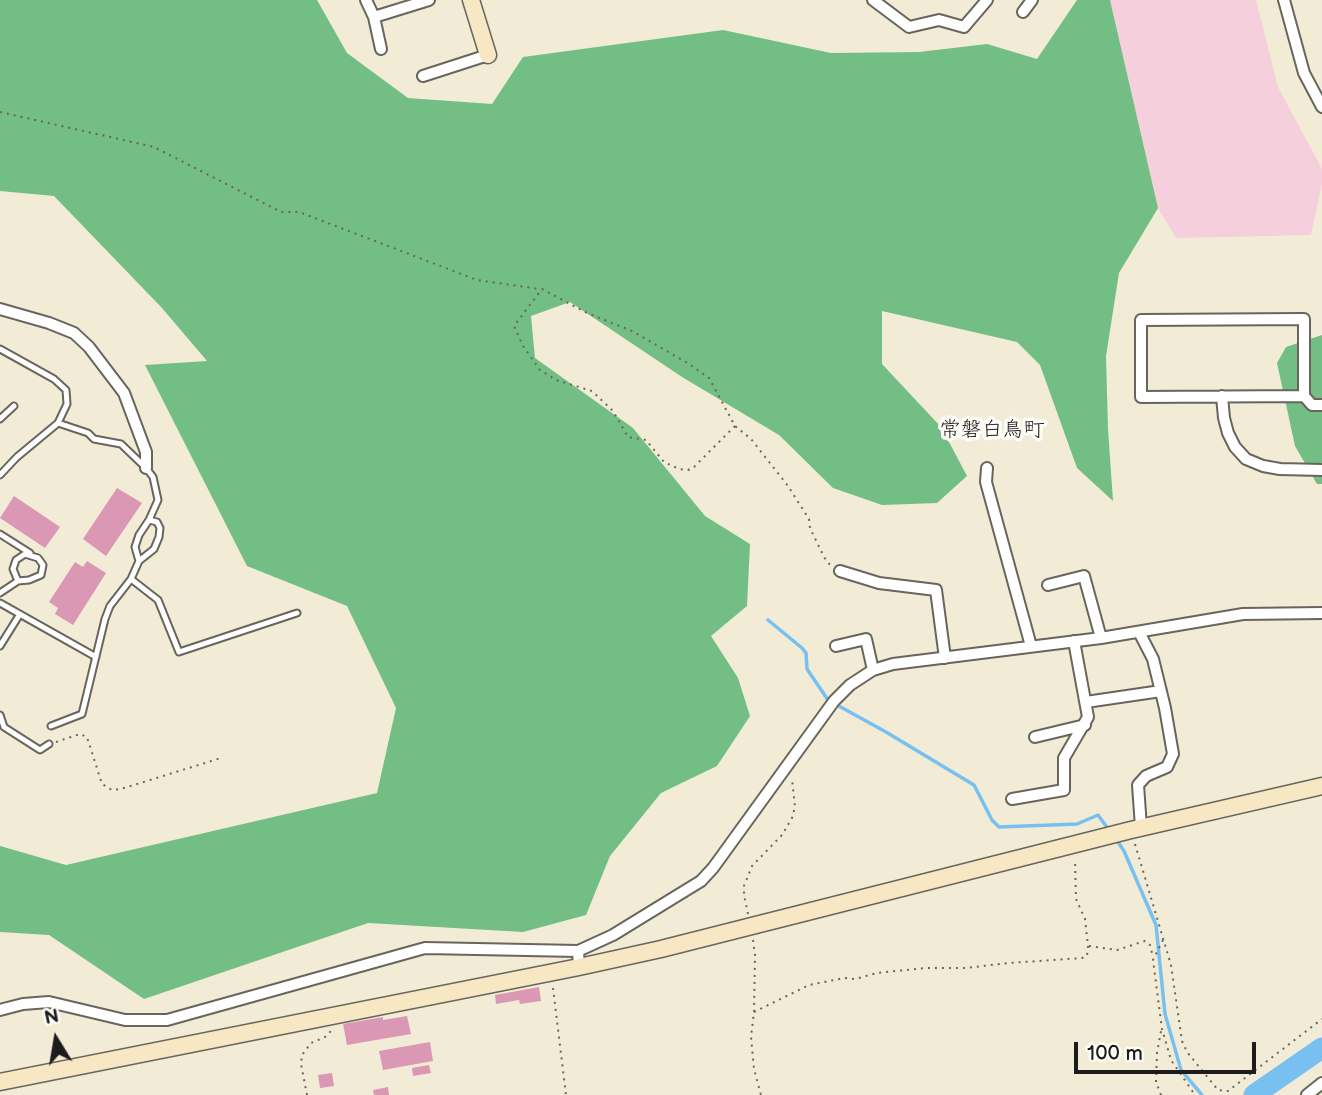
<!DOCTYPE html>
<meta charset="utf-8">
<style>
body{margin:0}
#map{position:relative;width:1322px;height:1095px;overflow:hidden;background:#f2ecd6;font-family:"Balsamiq Sans",sans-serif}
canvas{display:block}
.north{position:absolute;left:21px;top:1004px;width:70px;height:70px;-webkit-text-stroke:5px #fdfcf7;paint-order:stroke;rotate:349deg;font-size:19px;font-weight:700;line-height:28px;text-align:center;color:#1c1c1c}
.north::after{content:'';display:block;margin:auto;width:24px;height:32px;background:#1c1c1c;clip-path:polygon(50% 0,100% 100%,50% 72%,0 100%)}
.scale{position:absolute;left:1074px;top:1042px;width:182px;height:32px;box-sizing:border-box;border:4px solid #1c1c1c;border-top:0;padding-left:9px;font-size:21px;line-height:24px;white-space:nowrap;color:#1c1c1c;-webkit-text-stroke:5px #fdfcf7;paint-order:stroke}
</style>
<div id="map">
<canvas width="1322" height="1095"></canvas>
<div class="north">N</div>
<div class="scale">100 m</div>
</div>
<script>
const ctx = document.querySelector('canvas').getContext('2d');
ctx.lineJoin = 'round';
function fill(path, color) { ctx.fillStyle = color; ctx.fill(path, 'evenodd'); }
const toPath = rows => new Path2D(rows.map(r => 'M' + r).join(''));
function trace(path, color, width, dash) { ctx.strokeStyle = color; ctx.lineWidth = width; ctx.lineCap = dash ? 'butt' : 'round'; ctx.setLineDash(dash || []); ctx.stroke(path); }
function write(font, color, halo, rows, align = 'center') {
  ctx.font = font + ' "Balsamiq Sans","Klee One",sans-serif'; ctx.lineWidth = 7; ctx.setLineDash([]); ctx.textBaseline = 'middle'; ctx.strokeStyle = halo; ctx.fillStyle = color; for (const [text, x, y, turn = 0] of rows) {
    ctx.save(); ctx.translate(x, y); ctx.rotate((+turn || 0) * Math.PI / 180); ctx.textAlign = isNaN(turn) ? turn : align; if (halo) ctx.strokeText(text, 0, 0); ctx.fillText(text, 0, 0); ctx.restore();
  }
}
fill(toPath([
 [1110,0,1256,0,1278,87,1322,169,1322,183,1311,235,1176,238,1158,208]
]), '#f5cfdb');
fill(toPath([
 [0,0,317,0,347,53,408,98,492,104,523,57,723,30,831,53,919,52,987,44,1037,59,1077,0,1110,0,1158,208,1119,273,1106,356,1108,429,1113,501,1077,468,1040,365,1017,342,882,311,882,364,941,427,967,476,937,503,882,505,833,488,779,435,682,377,570,302,531,316,535,358,633,428,705,516,750,544,747,606,711,636,738,678,750,716,717,766,661,793,610,856,586,915,523,932,368,923,144,999,49,935,0,932,0,846,66,865,377,793,396,708,347,606,247,566,145,365,207,361,162,308,54,196,0,191],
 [1322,335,1322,484,1317,484,1295,446,1277,363,1286,347]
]), '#72be85');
trace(toPath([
 [768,620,802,648,806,653,807,669,828,700,886,732,974,785,992,820,999,827,1077,824,1098,815,1109,830],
 [1116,839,1124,851,1156,925,1165,1014,1181,1070,1202,1095]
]), '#77c0ef', 3.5);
trace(toPath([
 [1254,1095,1322,1048]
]), '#77c0ef', 21);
fill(toPath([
 [117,488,142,503,106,556,83,539],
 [14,496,60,527,45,548,0,518],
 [87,561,106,573,73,625,55,614,58,608,49,602,75,562,83,567],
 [539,987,541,1001,520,1004,519,1000,496,1004,495,995],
 [407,1016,411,1034,347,1045,343,1024,383,1017,383,1020],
 [430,1042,433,1061,383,1070,379,1051],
 [429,1065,431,1073,413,1076,412,1068],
 [332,1073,334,1086,320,1088,318,1075],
 [388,1087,389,1095,374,1095,373,1090]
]), '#da98b4');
const lane = toPath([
 [0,349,54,379,66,390,67,404,58,423,17,457,0,475],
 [0,419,14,406],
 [58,423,88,433,94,439,121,444,146,468,153,477,158,500,149,520],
 [0,534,30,553],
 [131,579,158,600,179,652,297,613],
 [0,593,18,581,29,580,41,575,43,565,38,558,25,554,16,560,13,569,18,581],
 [0,603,96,657],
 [0,646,20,614],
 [0,715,4,727,40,750,49,744],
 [51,726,82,714,105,619,110,606,131,579,139,561,135,547,139,535,149,520,157,522,160,528,159,537,154,549,139,561]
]);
const street = toPath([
 [366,0,374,17,429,0],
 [873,0,909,27,939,20,964,27,987,0],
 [1284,0,1304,73,1322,107],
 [1023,12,1032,0],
 [374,17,381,49],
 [423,76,488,55],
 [0,309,49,323,74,333,89,347,124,393,146,452,146,468],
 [1222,396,1224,418,1228,433,1235,447,1246,459,1263,466,1280,469,1322,470],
 [1304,396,1141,397,1141,320,1304,319,1304,396,1312,405,1322,405],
 [987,468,986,482,1031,646],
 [840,571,879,583,936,590,945,658],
 [1048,585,1084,576,1101,638],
 [1139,632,1153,659,1165,708,1173,754,1167,767,1146,776,1138,785,1141,827],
 [836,646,866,639,873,670],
 [1086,702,1161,691],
 [1035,737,1085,725],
 [1012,799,1064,790,1064,758,1088,717,1074,641],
 [579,967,578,951,613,935,701,881,713,868,834,701,850,685,873,670,893,664,1101,638,1243,614,1322,613],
 [0,1010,23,1004,49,1002,125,1020,167,1020,425,948,578,951],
 [1307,1095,1322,1083]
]);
const secondary = toPath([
 [471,0,488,55],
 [0,1082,579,967,661,949,1131,830,1322,786]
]);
trace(lane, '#67655d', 9);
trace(street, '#67655d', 14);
trace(secondary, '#67655d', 19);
trace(toPath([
 [0,112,154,147,281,212,299,212,477,280,540,289],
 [735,426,694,467,688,470,679,469,664,462,646,440,628,437,613,411,592,391,556,380,540,370,523,346,514,326,542,289,587,313,632,331,689,364,709,378,735,426,751,439,788,486,809,519,810,528,824,557,830,565],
 [56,742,80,734,87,737,102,784,112,790,121,789,221,758],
 [1135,844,1171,965,1182,1041,1187,1052,1218,1090,1228,1091,1322,1019],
 [748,914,744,895,744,886,752,866,782,835,792,818,795,807,792,779],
 [753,940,755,955,754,1012,751,1037,754,1069,761,1095],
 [1163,940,1153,960,1162,1029,1171,1060,1195,1095],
 [1089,946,1117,950,1145,941,1150,945,1153,957],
 [553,988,566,1095],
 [754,1012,809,985,844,978,855,979,877,973,925,968,965,968,1009,963,1082,958,1087,956,1088,946,1085,919,1076,899,1075,860],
 [307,1095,301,1064,302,1055,311,1043,325,1037,331,1031],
 [1161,1095,1156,1082,1157,1053,1161,1031]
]), '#67655d', 2, [2, 5]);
trace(lane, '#fff', 5);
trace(street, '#fff', 10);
trace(secondary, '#f7e8c3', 16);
write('21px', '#1c1c1c', '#fdfcf7', [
 ["常磐白鳥町",992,431]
]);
</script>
